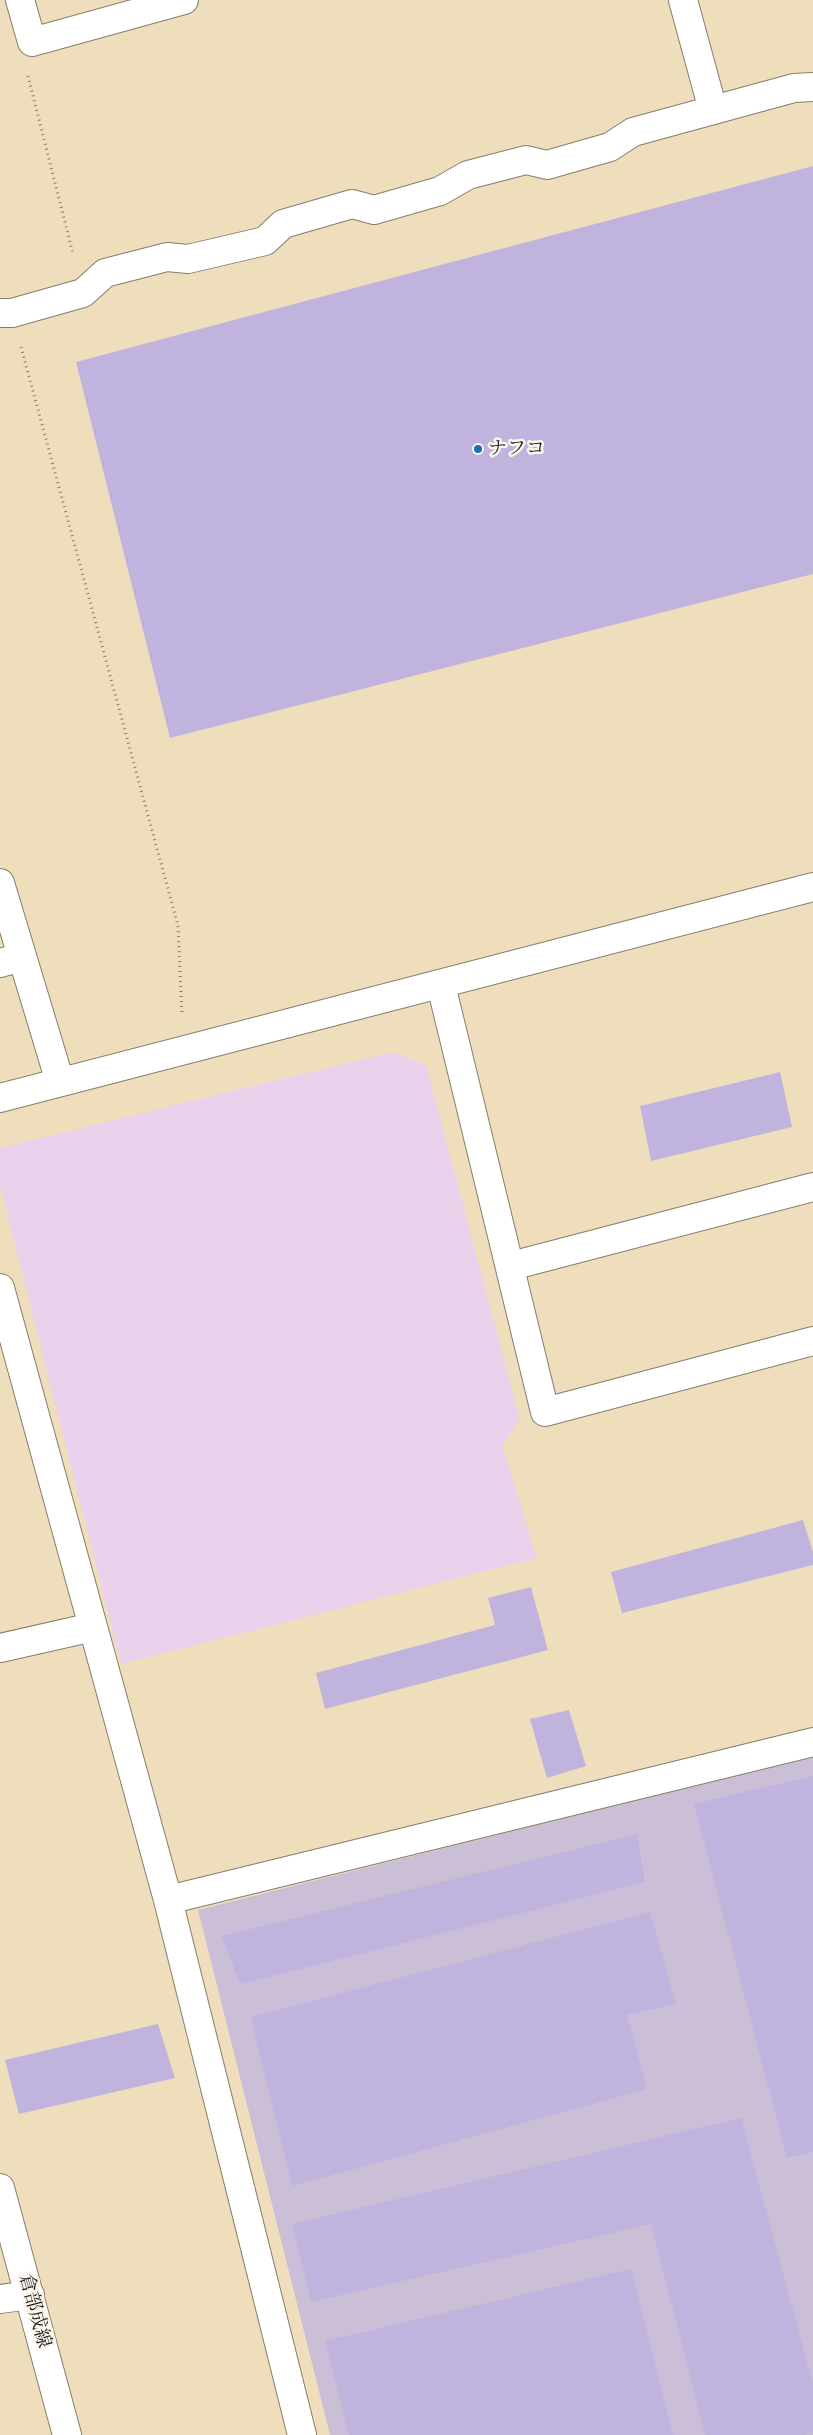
<!DOCTYPE html>
<meta charset="utf-8">
<style>
body{margin:0}
canvas{display:block;background:#efdebc}
</style>
<canvas width="813" height="2435"></canvas>
<script>
const ctx = document.querySelector('canvas').getContext('2d');
ctx.lineJoin = 'round';
function fill(path, color) { ctx.fillStyle = color; ctx.fill(path, 'evenodd'); }
const toPath = rows => new Path2D(rows.map(r => 'M' + r).join(''));
function trace(path, color, width, dash) { ctx.strokeStyle = color; ctx.lineWidth = width; ctx.lineCap = dash ? 'butt' : 'round'; ctx.setLineDash(dash || []); ctx.stroke(path); }
function write(font, color, halo, rows, align = 'center') {
  ctx.font = font + ' "Libre Bodoni","Noto Serif JP",serif'; ctx.lineWidth = 5; ctx.setLineDash([]); ctx.textBaseline = 'middle'; ctx.strokeStyle = halo; ctx.fillStyle = color; for (const [text, x, y, turn = 0] of rows) {
    ctx.save(); ctx.translate(x, y); ctx.rotate((+turn || 0) * Math.PI / 180); ctx.textAlign = isNaN(turn) ? turn : align; if (halo) ctx.strokeText(text, 0, 0); ctx.fillText(text, 0, 0); ctx.restore();
  }
}
fill(toPath([
 [392,1052,426,1065,520,1420,502,1445,537,1558,121,1664,0,1186,0,1148]
]), '#ead1ec');
fill(toPath([
 [813,1755,813,2435,330,2435,198,1910]
]), '#cabfd6');
fill(toPath([
 [813,166,813,574,170,738,76,362],
 [780,1072,792,1127,651,1161,640,1106],
 [803,1520,813,1552,813,1565,622,1613,611,1572],
 [531,1587,548,1650,325,1709,316,1673,495,1625,488,1598],
 [569,1710,586,1766,547,1778,530,1719],
 [813,1776,813,2152,787,2158,694,1804],
 [637,1834,645,1882,240,1984,222,1936],
 [650,1912,676,2004,627,2015,647,2089,292,2186,251,2017],
 [158,2024,175,2078,19,2114,5,2060],
 [741,2118,813,2384,813,2432,803,2435,705,2435,651,2224,311,2302,292,2224],
 [631,2269,673,2435,349,2435,325,2341]
]), '#c0b3de');
const minor = toPath([
 [20,0,32,42,184,0],
 [683,0,713,110],
 [0,883,60,1082],
 [0,963,22,957],
 [511,1266,813,1187],
 [0,1288,168,1900,302,2435],
 [0,1648,93,1627],
 [168,1900,813,1742],
 [0,2299,30,2295]
]);
const tertiary = toPath([
 [0,313,12,313,83,293,105,273,167,257,188,259,265,241,283,224,352,204,374,210,440,191,468,175,526,160,547,165,610,147,633,132,794,88,813,87],
 [441,985,545,1412,813,1341],
 [0,1098,813,887]
]);
const secondary = toPath([
 [0,2188,67,2435]
]);
trace(minor, '#867d6c', 30);
trace(tertiary, '#867d6c', 30);
trace(secondary, '#867d6c', 30);
trace(toPath([
 [28,76,73,254],
 [21,347,178,926,182,1015]
]), '#867d6c', 3, [1, 4]);
trace(minor, '#fff', 28);
trace(tertiary, '#fff', 28);
trace(secondary, '#fff', 28);
for (const [x, y, r, color] of [
 [478,449,5,"#1f6fb2"]
]) { const dot = new Path2D(); dot.arc(x, y, r, 0, 2 * Math.PI); ctx.fillStyle = color; ctx.fill(dot); trace(dot, '#fbf7ec', 2); }
write('19px', '#1c1c1c', '#fbf7ec', [
 ["ナフコ",488,449]
], 'left');
write('19px', '#1c1c1c', '#fbf7ec', [
 ["倉部成線",34,2311,75]
]);
</script>
